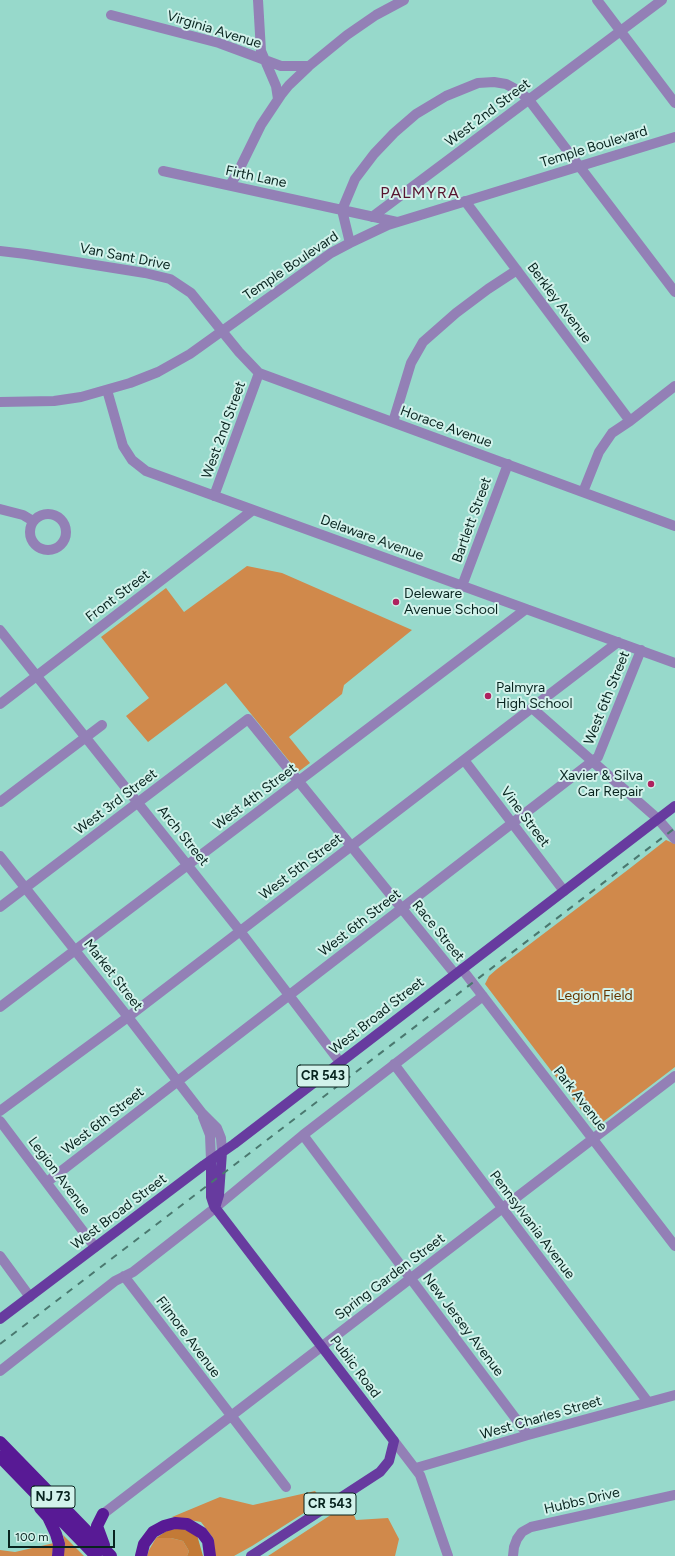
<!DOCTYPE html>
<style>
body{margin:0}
#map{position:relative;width:675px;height:1556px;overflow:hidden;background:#97d9cb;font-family:Figtree,sans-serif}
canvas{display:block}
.scale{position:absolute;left:8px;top:1530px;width:107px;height:18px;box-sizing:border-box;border:2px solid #08241f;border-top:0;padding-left:5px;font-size:12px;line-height:14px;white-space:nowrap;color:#08241f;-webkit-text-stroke:3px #d2f2eb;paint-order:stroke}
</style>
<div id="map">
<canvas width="675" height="1556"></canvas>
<div class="scale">100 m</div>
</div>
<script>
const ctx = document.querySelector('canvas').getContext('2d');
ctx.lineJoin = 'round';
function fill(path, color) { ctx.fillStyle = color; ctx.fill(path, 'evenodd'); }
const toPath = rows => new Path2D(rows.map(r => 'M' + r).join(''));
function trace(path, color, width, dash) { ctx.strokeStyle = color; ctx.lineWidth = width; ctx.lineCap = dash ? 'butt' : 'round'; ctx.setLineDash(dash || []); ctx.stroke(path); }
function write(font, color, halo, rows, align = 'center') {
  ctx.font = font + ' Figtree,sans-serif'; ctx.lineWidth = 4; ctx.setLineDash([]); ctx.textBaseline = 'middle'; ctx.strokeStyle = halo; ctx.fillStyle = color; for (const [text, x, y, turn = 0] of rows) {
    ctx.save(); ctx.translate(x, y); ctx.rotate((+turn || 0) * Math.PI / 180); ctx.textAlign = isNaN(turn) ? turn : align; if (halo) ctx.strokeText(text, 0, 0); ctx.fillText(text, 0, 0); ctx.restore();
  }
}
fill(toPath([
 [247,566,282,573,412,630,344,685,342,694,289,737,310,763,298,772,226,683,148,742,126,716,149,698,101,637,166,588,184,612],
 [666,840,675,844,675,1067,595,1128,485,984,489,976,497,969,629,869],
 [315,1491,323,1501,252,1546,234,1556,214,1556,214,1539,201,1522,172,1517,220,1497,253,1505],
 [349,1503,356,1520,388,1518,399,1539,395,1556,268,1556],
 [63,1535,84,1556,63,1556,65,1544],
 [156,1538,171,1538,183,1541,189,1551,187,1556,147,1556,149,1550],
 [54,1543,52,1556,0,1556,0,1550,15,1552]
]), '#d0894b');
fill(toPath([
 [182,1528,197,1535,203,1556,187,1556,189,1551,183,1541,171,1538,156,1538,168,1530]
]), '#c37a36');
trace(toPath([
 [258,0,261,51,276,86,278,99],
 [597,0,675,103],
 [111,15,219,43,281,66,309,66],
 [163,171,397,222],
 [230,185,237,174,261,125,281,95,289,85,309,66,347,35,376,15,404,0],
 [465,201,630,421],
 [372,217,662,0],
 [350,243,342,210,355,179,374,154,394,133,416,114,446,96,478,83,494,82,506,84,519,91,529,100,675,292],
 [0,251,26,254,145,273,170,279,191,293,239,352,259,373,675,526],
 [107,390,123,446,132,460,146,471,675,663],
 [0,402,54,401,81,397,130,383,158,372,190,354,331,253,350,243,388,225,675,137],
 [393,422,411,363,423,342,456,313,488,289,517,270],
 [583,492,599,452,612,433,630,421,675,386],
 [214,496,259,373],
 [0,509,23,515,33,521],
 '30 532a18 18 0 1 1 36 0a18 18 0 1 1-36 0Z',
 [462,586,508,464],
 [0,630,240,931,340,1062],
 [0,704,253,510],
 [532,708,658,819,675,839],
 [464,760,564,891],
 [0,802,102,725],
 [0,856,128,1017,202,1113,217,1128,221,1138,222,1152],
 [0,907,248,719,455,974],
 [462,969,675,1246],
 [0,1007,526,609],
 [394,1064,648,1402],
 [0,1111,128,1017,618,642],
 [203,1117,210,1135,211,1160],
 [0,1121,95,1247],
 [303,1135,528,1435],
 [47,1182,598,757,641,650],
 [0,1256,30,1297],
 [124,1276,286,1487],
 [0,1371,115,1281,133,1272,215,1208,303,1135,483,996],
 [394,1441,420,1475,448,1556],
 [416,1468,528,1435,675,1395],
 [103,1514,675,1076],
 [513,1556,514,1547,517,1539,522,1532,531,1527,675,1495]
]), '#9380b6', 10);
trace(toPath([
 [211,1160,211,1197,214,1206,394,1441,389,1461,380,1472,251,1556],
 [215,1208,219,1195,222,1152],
 [0,1319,204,1165,234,1144,675,806]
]), '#673b9f', 10);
trace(toPath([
 [0,1442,111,1556],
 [0,1457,96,1556],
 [40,1508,48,1517,56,1534,59,1544,58,1556],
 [103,1514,97,1526,104,1545],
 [141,1556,144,1544,153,1532,164,1526,175,1523,187,1524,202,1533,208,1541,210,1556]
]), '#581a95', 12);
trace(toPath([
 [0,1344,675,828]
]), '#4a786f', 2, [7, 7]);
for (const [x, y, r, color] of [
 [396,602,4,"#ae225f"],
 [488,696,4,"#ae225f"],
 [651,784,4,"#ae225f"]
]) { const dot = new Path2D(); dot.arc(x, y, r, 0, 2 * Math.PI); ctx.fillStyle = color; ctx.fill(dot); trace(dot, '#d2f2eb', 1.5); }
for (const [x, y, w] of [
 [323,1076,52],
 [53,1497,44],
 [330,1504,52]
]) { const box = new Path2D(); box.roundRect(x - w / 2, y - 11, w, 22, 3); ctx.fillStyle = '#d2f2eb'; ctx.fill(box); trace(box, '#08241f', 1); }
write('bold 13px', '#08241f', null, [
 ["CR 543",323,1076],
 ["NJ 73",53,1497],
 ["CR 543",330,1504]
]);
write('14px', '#08241f', '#d2f2eb', [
 ["Virginia Avenue",214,30,17],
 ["West 2nd Street",488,113,-37],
 ["Temple Boulevard",594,147,-17],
 ["Firth Lane",256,177,12],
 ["Van Sant Drive",125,257,11],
 ["Temple Boulevard",291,266,-34],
 ["Berkley Avenue",559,303,53],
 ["Horace Avenue",446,427,20],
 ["West 2nd Street",224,430,-70],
 ["Bartlett Street",472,520,-70],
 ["Delaware Avenue",372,538,20],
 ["Front Street",118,596,-37],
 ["West 6th Street",607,698,-68],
 ["West 4th Street",255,797,-37],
 ["West 3rd Street",116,802,-37],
 ["Vine Street",525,817,53],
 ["Arch Street",183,836,51],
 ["West 5th Street",301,867,-37],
 ["West 6th Street",360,923,-38],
 ["Race Street",438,931,51],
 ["Market Street",113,975,52],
 ["West Broad Street",377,1016,-38],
 ["Park Avenue",580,1099,52],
 ["West 6th Street",103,1121,-38],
 ["Legion Avenue",59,1176,53],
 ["West Broad Street",119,1212,-37],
 ["Pennsylvania Avenue",532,1225,53],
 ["Spring Garden Street",390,1277,-37],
 ["New Jersey Avenue",463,1325,53],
 ["Filmore Avenue",188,1337,53],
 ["Public Road",355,1367,53],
 ["West Charles Street",541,1418,-16],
 ["Hubbs Drive",582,1501,-13]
]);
write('14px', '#08241f', '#d2f2eb', [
 ["Deleware",404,594],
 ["Avenue School",404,610],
 ["Palmyra",496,688],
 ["High School",496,704],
 ["Xavier & Silva",643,776,"right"],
 ["Car Repair",643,792,"right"]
], 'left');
write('14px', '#663600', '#d2f2eb', [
 ["Legion Field",595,996]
]);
ctx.letterSpacing = '1px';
write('16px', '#57142f', '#d2f2eb', [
 ["PALMYRA",420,193]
]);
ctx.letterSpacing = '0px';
</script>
